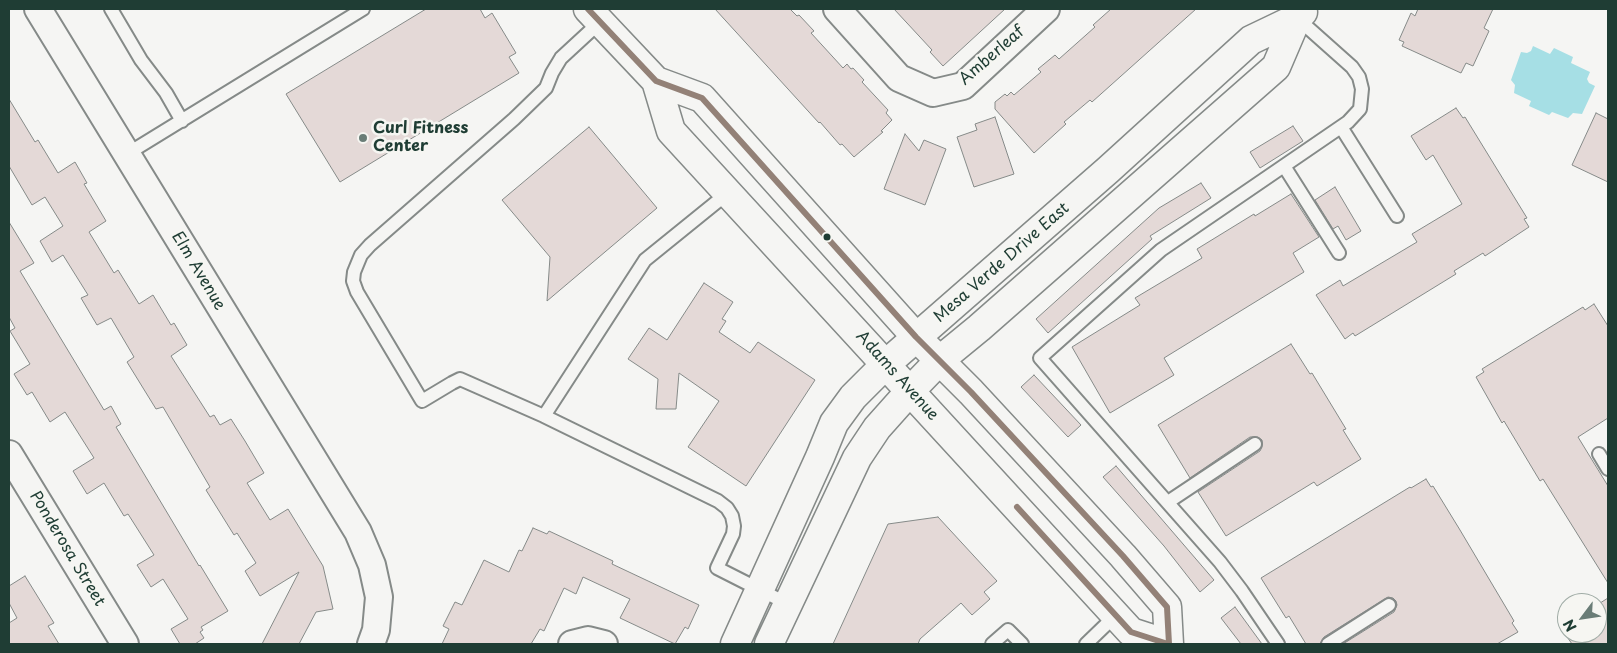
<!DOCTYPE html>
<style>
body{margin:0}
#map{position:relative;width:1617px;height:653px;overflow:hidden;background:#f5f5f3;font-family:"Playpen Sans",sans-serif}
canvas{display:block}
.frame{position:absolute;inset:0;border:10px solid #1f3d34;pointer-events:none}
.north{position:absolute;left:1557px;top:593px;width:50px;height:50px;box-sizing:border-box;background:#f6f6f2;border:1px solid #a0aca6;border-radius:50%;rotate:239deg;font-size:14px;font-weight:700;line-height:20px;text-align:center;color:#1f3d34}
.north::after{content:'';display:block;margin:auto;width:18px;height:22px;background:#6a7d77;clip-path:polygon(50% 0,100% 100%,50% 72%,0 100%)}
</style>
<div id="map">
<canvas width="1617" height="653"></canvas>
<div class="frame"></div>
<div class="north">N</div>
</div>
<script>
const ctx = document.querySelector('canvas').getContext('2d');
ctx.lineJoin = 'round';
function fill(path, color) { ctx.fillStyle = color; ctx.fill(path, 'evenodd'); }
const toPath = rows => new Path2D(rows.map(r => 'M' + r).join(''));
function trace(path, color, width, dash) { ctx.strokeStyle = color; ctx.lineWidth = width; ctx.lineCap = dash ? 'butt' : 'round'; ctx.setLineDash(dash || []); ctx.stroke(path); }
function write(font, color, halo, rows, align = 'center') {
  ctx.font = font + ' "Playpen Sans",sans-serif'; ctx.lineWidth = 5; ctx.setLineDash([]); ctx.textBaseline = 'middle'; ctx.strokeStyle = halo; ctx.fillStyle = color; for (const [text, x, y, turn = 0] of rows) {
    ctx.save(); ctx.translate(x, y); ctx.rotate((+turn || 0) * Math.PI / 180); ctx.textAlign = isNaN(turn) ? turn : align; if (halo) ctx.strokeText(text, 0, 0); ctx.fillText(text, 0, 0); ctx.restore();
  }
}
fill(toPath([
 [1533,46,1550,54,1554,48,1573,57,1571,63,1590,72,1587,79,1589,83,1595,86,1582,114,1573,113,1568,118,1552,112,1549,115,1529,106,1531,101,1514,93,1515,85,1511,80,1521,52,1527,53,1531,51]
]), '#a6dfe5');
const building = toPath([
 [426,9,480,9,485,18,492,13,516,53,509,57,519,73,340,182,286,94,426,9],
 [715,9,790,9,797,16,799,15,814,31,811,33,843,68,847,64,851,69,853,68,864,80,862,82,888,110,886,113,892,120,881,131,883,132,854,157,842,144,840,145,820,122,819,123,715,9],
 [894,9,1005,9,943,66,930,52,932,50,894,9],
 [1111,9,1196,9,1092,102,1090,100,1064,122,1066,124,1034,153,995,109,995,102,1005,94,1007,96,1011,92,1014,95,1041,72,1038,69,1055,55,1059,59,1095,27,1093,25,1111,9],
 [1418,9,1493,9,1484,28,1489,31,1473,66,1466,63,1461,73,1402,46,1404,42,1399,40,1411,13,1415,16,1418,9],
 [9,99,35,142,38,140,58,173,75,162,87,183,84,184,106,221,89,232,114,273,118,270,139,304,153,295,171,325,174,323,187,345,171,356,210,417,214,415,220,425,231,419,245,441,264,473,247,483,270,520,288,509,323,566,333,609,316,612,299,644,262,644,299,572,260,596,245,571,256,563,237,533,234,535,206,490,210,487,163,407,156,409,127,362,134,357,111,318,97,325,81,298,88,295,63,255,52,262,40,241,63,226,45,197,32,205,9,166,9,99],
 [1456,108,1463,118,1465,117,1527,218,1524,219,1529,227,1485,256,1483,253,1454,271,1456,274,1399,309,1355,336,1353,333,1345,339,1316,295,1340,280,1343,286,1417,242,1412,234,1462,204,1433,155,1426,160,1411,136,1456,108],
 [1596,113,1608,119,1608,182,1572,165,1596,113],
 [995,117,1014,174,974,187,957,137,977,130,975,124,995,117],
 [1293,126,1303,141,1260,168,1250,152,1293,126],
 [589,127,657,208,547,301,550,257,502,200,589,127],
 [905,134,919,151,924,140,946,149,925,205,884,189,905,134],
 [1201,183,1211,198,1150,236,1152,239,1048,333,1036,319,1159,208,1201,183],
 [1335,187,1361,231,1346,240,1338,226,1333,229,1315,200,1335,187],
 [1291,194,1319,237,1293,253,1304,272,1164,358,1174,375,1110,413,1072,347,1140,305,1135,298,1202,258,1197,249,1254,214,1255,216,1291,194],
 [9,222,34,263,20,271,104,410,111,406,121,424,116,427,199,566,200,565,228,611,201,627,203,630,200,632,204,638,195,644,180,644,171,629,188,619,163,579,151,587,137,565,154,555,128,514,124,516,104,483,87,494,73,471,94,458,65,412,50,422,32,392,27,395,14,374,30,364,10,331,15,328,9,317,9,222],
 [704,283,733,302,722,319,726,321,719,332,750,353,758,342,815,380,746,486,688,447,719,401,679,373,676,409,656,409,658,379,628,359,649,328,667,340,704,283],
 [1594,304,1608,326,1608,418,1578,437,1608,486,1608,583,1543,479,1540,481,1504,421,1502,423,1476,377,1484,372,1482,369,1583,307,1585,310,1594,304],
 [1291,344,1310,374,1312,373,1346,429,1343,430,1361,459,1317,486,1314,482,1226,536,1198,492,1260,451,1262,447,1262,440,1258,437,1250,437,1190,478,1158,425,1291,344],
 [1034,375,1081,425,1068,437,1021,387,1034,375],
 [1116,466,1214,580,1200,592,1164,546,1103,477,1116,466],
 [1426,479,1431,487,1433,486,1460,530,1514,621,1512,623,1518,632,1497,644,1343,644,1394,612,1397,605,1396,601,1393,598,1388,597,1324,637,1320,644,1306,644,1289,616,1286,618,1261,578,1410,487,1411,488,1426,479],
 [938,517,997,581,984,592,990,599,972,615,961,603,920,639,918,644,833,644,888,524,938,517],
 [533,528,547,534,549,531,613,561,612,564,699,605,688,629,685,627,675,644,620,618,630,599,583,577,576,594,564,588,544,631,540,629,531,644,442,644,449,629,443,626,455,602,462,605,484,560,509,572,519,550,522,551,533,528],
 [25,576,54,623,48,626,59,644,9,644,9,623,17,618,9,603,9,586,25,576],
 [1608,598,1608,644,1572,644,1561,628,1567,624,1567,633,1597,633,1597,605,1608,598],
 [1235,607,1262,644,1241,644,1221,618,1235,607]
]);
fill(building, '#e4d9d7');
trace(building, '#858a88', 1);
const service = toPath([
 [111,9,141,60,166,93,182,121],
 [1341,127,1397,216],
 [127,154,363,9],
 [1284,166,1339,253],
 [729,192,645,260,544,416,718,501,727,508,732,516,734,526,733,534,717,568,788,604],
 [544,416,460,379,452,383,422,401,357,292,353,281,354,272,361,255,370,245,514,119,546,88,552,73,561,58,600,22],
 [1599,454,1608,469],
 [1168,502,1255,444],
 [992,644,1008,630,1022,644],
 [1086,644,1116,615],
 [1278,644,1242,591,1220,562,1040,358,1161,250,1348,122,1360,109,1362,89,1359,77,1352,67,1297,18],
 [1328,644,1389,605]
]);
const minor = toPath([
 [38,9,358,532,372,565,379,597,376,630,371,644],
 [837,9,899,78,933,93,963,86,1046,9],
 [9,454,125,644],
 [572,644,588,640,604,644]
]);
const tertiary = toPath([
 [735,644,820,457,834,423,853,397,886,364,1108,170,1251,40,1297,18],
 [769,644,857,458,877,428,910,391,940,360,979,328,1276,67,1297,18,1303,12]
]);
const primary = toPath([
 [588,9,656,81,702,98,916,337,971,392,1123,556,1167,607,1169,644],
 [656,81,671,131,1131,632,1168,644]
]);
trace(service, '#858a88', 16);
trace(minor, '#858a88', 30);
trace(tertiary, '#858a88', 31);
trace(primary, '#858a88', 31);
trace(service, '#f5f5f3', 12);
trace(minor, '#f5f5f3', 26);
trace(tertiary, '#f5f5f3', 28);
trace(primary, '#f5f5f3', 28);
trace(toPath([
 [588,9,656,81,702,98,916,337,971,392,1123,556,1167,607,1169,644],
 [1017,507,1131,632,1168,644]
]), '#938177', 6);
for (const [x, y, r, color] of [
 [363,138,5,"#6a7d77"],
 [827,237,4.5,"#1f3d34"]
]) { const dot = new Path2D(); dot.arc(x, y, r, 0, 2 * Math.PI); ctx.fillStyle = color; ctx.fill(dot); trace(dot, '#f6f6f2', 2); }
write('16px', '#1f3d34', '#f6f6f2', [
 ["Amberleaf",992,56,-41],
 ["Mesa Verde Drive East",1002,263,-41],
 ["Elm Avenue",198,271,59],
 ["Adams Avenue",897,376,48],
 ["Ponderosa Street",67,549,59]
]);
write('bold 16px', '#1f3d34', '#f6f6f2', [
 ["Curl Fitness",373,129],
 ["Center",373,147]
], 'left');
</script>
